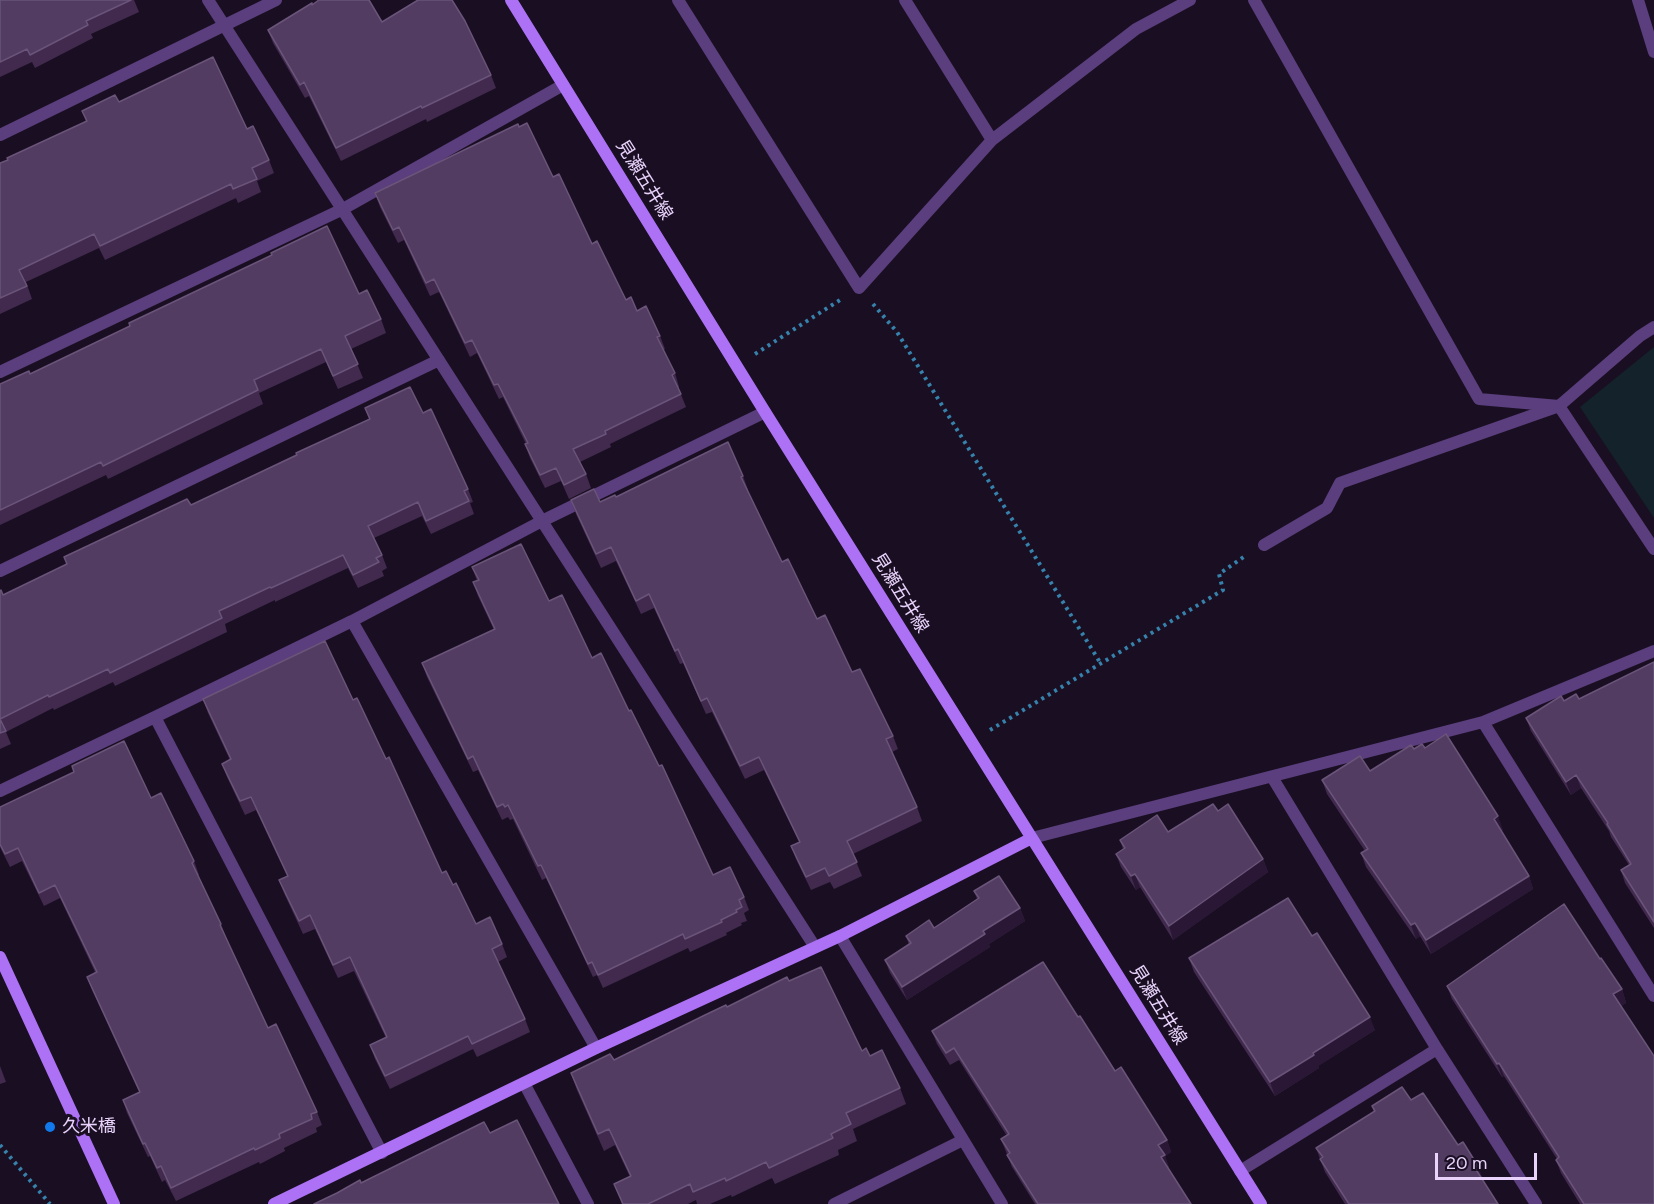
<!DOCTYPE html>
<meta charset="utf-8">
<style>
body{margin:0}
#map{position:relative;width:1654px;height:1204px;overflow:hidden;background:#1a0f22;font-family:Figtree,sans-serif}
canvas{display:block}
.scale{position:absolute;left:1435px;top:1153px;width:102px;height:27px;box-sizing:border-box;border:3px solid #e9d3fc;border-top:0;padding-left:8px;font-size:18px;line-height:21px;white-space:nowrap;color:#e9d3fc;-webkit-text-stroke:4px #1a0f22;paint-order:stroke}
</style>
<div id="map">
<canvas width="1654" height="1204"></canvas>
<div class="scale">20 m</div>
</div>
<script>
const ctx = document.querySelector('canvas').getContext('2d');
ctx.lineJoin = 'round';
function fill(path, color) { ctx.fillStyle = color; ctx.fill(path, 'evenodd'); }
const toPath = rows => new Path2D(rows.map(r => 'M' + r).join(''));
function trace(path, color, width, dash) { ctx.strokeStyle = color; ctx.lineWidth = width; ctx.lineCap = dash ? 'butt' : 'round'; ctx.setLineDash(dash || []); ctx.stroke(path); }
function write(font, color, halo, rows, align = 'center') {
  ctx.font = font + ' Figtree,"Noto Sans JP",sans-serif'; ctx.lineWidth = 6; ctx.setLineDash([]); ctx.textBaseline = 'middle'; ctx.strokeStyle = halo; ctx.fillStyle = color; for (const [text, x, y, turn = 0] of rows) {
    ctx.save(); ctx.translate(x, y); ctx.rotate((+turn || 0) * Math.PI / 180); ctx.textAlign = isNaN(turn) ? turn : align; if (halo) ctx.strokeText(text, 0, 0); ctx.fillText(text, 0, 0); ctx.restore();
  }
}
fill(toPath([
 [1654,347,1654,518,1580,407]
]), '#13222b');
trace(toPath([
 [873,304,897,332,1101,664],
 [755,354,840,300],
 [990,730,1223,590,1219,574,1245,556],
 [0,1145,50,1204]
]), '#3782ac', 4, [3, 4.5]);
trace(toPath([
 [208,0,815,947],
 [678,0,859,288,992,140,1136,29,1190,0],
 [905,0,992,140],
 [1254,0,1479,399,1559,406],
 [1638,0,1654,52],
 [0,135,276,0],
 [0,372,343,209,563,85],
 [1559,406,1654,549],
 [1264,545,1327,508,1340,483,1559,406,1640,336,1654,327],
 [0,571,439,360],
 [352,621,596,1048],
 [155,717,382,1153],
 [1483,722,1654,996],
 [1272,777,1437,1049,1536,1204],
 [0,791,155,717,352,621,542,521,765,412],
 [1032,838,1483,722,1654,651],
 [840,936,1002,1204],
 [524,1083,588,1204],
 [1240,1171,1437,1049],
 [834,1204,963,1140]
]), '#5b3e7d', 12);
trace(toPath([
 [511,0,765,412,1261,1204],
 [0,957,114,1204],
 [274,1204,596,1048,840,936,1032,838]
]), '#ac71f5', 12);
fill(toPath([
 [0,0,134,0,139,12,91,34,93,38,35,68,32,62,0,77],
 [312,5,382,22,491,75,496,88,427,122,426,119,341,161,309,96,305,98,273,43,268,30],
 [119,102,247,129,269,160,274,173,257,181,261,192,238,203,236,198,105,260,99,248,26,282,32,299,0,314,0,163,86,122,82,111],
 [519,127,553,177,626,300,637,311,660,336,665,349,663,350,675,373,679,387,678,387,686,407,610,444,611,447,580,462,586,474,591,488,569,499,561,481,545,488,530,458,525,444,526,444,503,397,499,399,477,353,470,357,439,292,430,296,404,240,398,243,380,207,375,193],
 [359,294,381,319,386,333,351,349,363,378,338,389,326,362,259,393,263,404,108,479,106,475,0,525,0,384,30,374],
 [365,408,423,413,468,489,473,502,470,503,474,514,431,534,422,516,374,538,382,555,387,568,382,571,384,576,358,588,348,568,275,602,275,600,225,624,227,632,115,686,113,682,54,710,53,708,6,732,11,744,0,749,0,591,3,595,67,564,64,557,191,505,369,419],
 [743,476,748,490,747,490,782,562,817,619,852,672,893,736,898,749,892,752,917,807,922,821,853,854,862,876,834,889,830,882,811,890,796,859,791,846,799,842,764,770,745,779,712,712,706,714,683,663,680,664,654,608,641,614,616,561,601,568,576,514,571,500,600,502,616,497],
 [472,567,549,601,592,658,629,711,713,875,744,897,749,910,744,913,747,921,741,923,742,925,726,933,727,935,690,952,688,948,603,988,597,975,593,977,546,878,542,880,513,819,510,820,508,817,502,820,478,770,473,772,427,677,422,663,494,630,478,596,473,582,477,581],
 [1654,662,1654,928,1625,883,1621,870,1629,865,1611,837,1609,831,1581,788,1571,795,1531,731,1526,718,1564,701,1579,699],
 [203,699,353,700,386,759,442,873,453,885,476,924,502,944,507,957,498,962,525,1019,530,1032,477,1057,473,1049,390,1089,375,1059,370,1045,386,1038,354,971,338,978,315,929,303,934,284,893,279,880,287,876,256,810,245,815,227,777,222,764,230,760,208,713],
 [1425,748,1503,830,1501,831,1529,876,1533,889,1431,954,1420,936,1416,939,1366,867,1361,853,1365,851,1327,794,1322,780,1370,771,1414,749],
 [72,766,151,798,194,861,199,875,198,875,221,924,226,937,268,1028,317,1112,322,1125,316,1128,317,1132,284,1148,285,1151,260,1164,259,1162,176,1201,165,1180,162,1182,150,1156,148,1157,127,1113,123,1100,139,1092,92,990,87,977,95,972,60,898,44,906,22,861,10,867,0,847,0,807,74,772],
 [1218,811,1263,859,1268,872,1173,940,1140,887,1136,890,1121,867,1116,854,1123,849,1120,840,1168,832],
 [974,891,1020,908,1025,921,989,944,990,947,907,1000,890,973,885,960,909,945,906,936,934,928,977,899],
 [1312,936,1375,1030,1318,1066,1319,1068,1275,1096,1194,972,1189,958],
 [1600,959,1622,989,1626,1003,1621,1006,1654,1204,1580,1204,1561,1173,1556,1160,1557,1159,1504,1076,1502,1077,1452,999,1447,986],
 [789,981,862,1051,870,1056,900,1088,906,1104,853,1129,857,1141,838,1150,839,1155,775,1184,772,1178,732,1197,731,1195,710,1204,697,1204,696,1200,688,1204,622,1204,614,1184,630,1177,615,1145,604,1151,577,1090,571,1073,614,1060,727,1007],
 [1078,1017,1115,1071,1167,1140,1171,1152,1165,1156,1169,1168,1168,1168,1191,1204,1035,1204,1012,1167,1001,1139,1007,1136,959,1060,950,1065,937,1044,932,1031],
 [0,1066,6,1082,0,1084],
 [1411,1100,1458,1145,1483,1179,1482,1180,1498,1204,1345,1204,1325,1172,1316,1148,1374,1112,1372,1106]
]), '#412a4e');
fill(toPath([
 [1576,775,1581,788,1571,795,1566,782],
 [1498,816,1503,830,1499,832,1494,819],
 [1263,859,1268,872,1173,940,1169,926],
 [1135,874,1140,887,1136,890,1131,876],
 [1529,876,1533,889,1431,954,1426,940],
 [1020,908,1025,921,989,944,990,947,907,1000,902,987,983,931],
 [1415,923,1420,936,1416,939,1411,925],
 [1622,989,1626,1003,1618,1008,1613,994],
 [1370,1017,1375,1030,1318,1066,1319,1068,1275,1096,1270,1082,1313,1053],
 [1499,1063,1504,1076,1502,1077,1497,1064],
 [1167,1140,1171,1152,1165,1156,1169,1168,1166,1170,1158,1145],
 [1478,1166,1483,1179,1480,1182,1475,1168]
]), '#2a1735');
const building = toPath([
 [0,0,131,0,86,21,88,25,30,55,27,49,0,62,0,0],
 [319,0,369,0,382,22,418,0,452,0,465,21,491,75,422,108,421,106,336,148,304,82,300,85,268,30,312,3,312,5,319,0],
 [213,57,247,129,253,126,269,160,252,168,257,179,233,189,231,184,100,246,94,234,19,270,27,286,0,298,0,163,8,160,7,158,87,121,82,111,115,95,119,102,213,57],
 [527,123,553,177,559,174,592,244,597,241,626,300,631,297,637,311,646,306,660,336,657,337,675,373,672,375,681,394,605,431,606,434,573,449,586,474,564,485,556,468,540,475,525,444,528,443,498,384,494,385,472,340,465,343,434,279,426,283,399,227,393,230,375,193,518,124,519,127,527,123],
 [327,226,359,294,367,290,381,319,345,336,358,364,333,376,321,349,254,380,258,390,103,466,101,462,0,510,0,384,29,371,30,374,130,326,129,323,272,255,271,253,327,226],
 [410,387,423,413,431,409,468,489,464,491,469,501,426,521,418,502,368,526,382,555,376,558,379,562,353,575,343,555,271,588,270,587,219,611,222,618,110,673,108,669,49,697,48,695,0,719,6,731,0,733,0,591,1,590,3,595,67,564,64,557,187,499,191,505,297,455,296,453,370,419,365,408,410,387],
 [728,442,743,476,741,477,782,562,788,559,817,619,825,615,852,672,860,669,893,736,886,739,917,807,847,841,857,862,829,876,825,868,806,877,791,846,800,842,759,757,740,766,707,698,701,701,678,649,675,651,649,594,636,601,611,547,596,554,571,500,594,489,600,502,615,495,616,497,728,442],
 [521,544,549,601,562,595,592,658,601,653,629,711,631,710,659,766,662,765,713,875,730,867,744,897,739,900,742,907,736,910,737,912,721,920,722,922,685,939,683,934,598,975,592,962,588,964,541,865,538,866,508,805,505,807,503,804,497,807,473,756,468,759,422,663,495,629,473,582,479,580,472,567,521,544],
 [325,641,353,700,357,698,386,759,389,757,442,873,446,871,453,885,456,883,476,924,490,917,502,944,492,949,525,1019,472,1044,468,1036,385,1076,370,1045,387,1037,350,957,333,965,310,915,299,921,279,880,288,876,251,797,240,801,222,764,231,759,203,699,325,641],
 [1654,662,1654,922,1621,870,1631,864,1607,824,1608,823,1576,775,1566,782,1526,718,1561,696,1564,701,1576,694,1579,699,1654,662],
 [1446,734,1498,816,1494,819,1529,876,1426,940,1415,923,1411,925,1361,853,1368,849,1322,780,1360,756,1370,771,1411,745,1414,749,1422,744,1425,748,1446,734],
 [124,741,151,798,161,793,194,861,192,863,221,924,220,925,268,1028,276,1024,317,1112,311,1114,312,1119,279,1134,280,1138,255,1150,254,1148,171,1188,161,1166,157,1168,145,1143,143,1144,123,1100,140,1092,87,977,97,972,55,885,39,893,18,848,5,854,0,844,0,807,74,772,72,766,124,741],
 [1213,804,1218,811,1228,804,1263,859,1169,926,1135,874,1131,876,1116,854,1125,848,1120,840,1157,815,1168,832,1213,804],
 [999,876,1020,908,983,931,985,934,902,987,885,960,911,943,906,936,929,920,934,928,979,898,974,891,999,876],
 [1288,898,1312,936,1317,933,1370,1017,1313,1053,1314,1055,1270,1082,1189,958,1288,898],
 [1564,904,1600,959,1601,958,1622,989,1613,994,1654,1056,1654,1204,1584,1204,1556,1160,1559,1157,1499,1063,1497,1064,1447,986,1564,904],
 [1043,962,1078,1017,1080,1016,1115,1071,1121,1067,1167,1140,1158,1145,1165,1155,1161,1157,1191,1204,1038,1204,1007,1155,1010,1153,1001,1139,1009,1134,954,1048,946,1053,932,1031,1043,962],
 [821,967,862,1051,866,1048,870,1056,882,1050,900,1088,846,1113,851,1124,831,1134,833,1138,769,1168,766,1162,726,1181,725,1178,693,1192,690,1184,648,1204,623,1204,614,1184,631,1176,609,1129,598,1134,571,1073,610,1054,614,1060,705,1015,726,1005,727,1007,787,977,789,981,821,967],
 [1402,1087,1411,1100,1423,1093,1458,1145,1463,1142,1478,1166,1475,1168,1498,1204,1349,1204,1320,1159,1323,1157,1316,1148,1375,1111,1372,1106,1402,1087],
 [517,1120,559,1204,314,1204,337,1193,360,1180,361,1183,484,1122,490,1133,517,1120]
]);
fill(building, '#533c61');
trace(building, '#6a5479', 1.5);
for (const [x, y, r, color] of [
 [50,1127,6,"#1179eb"]
]) { const dot = new Path2D(); dot.arc(x, y, r, 0, 2 * Math.PI); ctx.fillStyle = color; ctx.fill(dot); trace(dot, '#1a0f22', 2); }
write('18px', '#e9d3fc', '#1a0f22', [
 ["見瀬五井線",644,180,58],
 ["見瀬五井線",900,593,58],
 ["見瀬五井線",1158,1005,58]
]);
write('18px', '#e9d3fc', '#1a0f22', [
 ["久米橋",62,1127]
], 'left');
</script>
